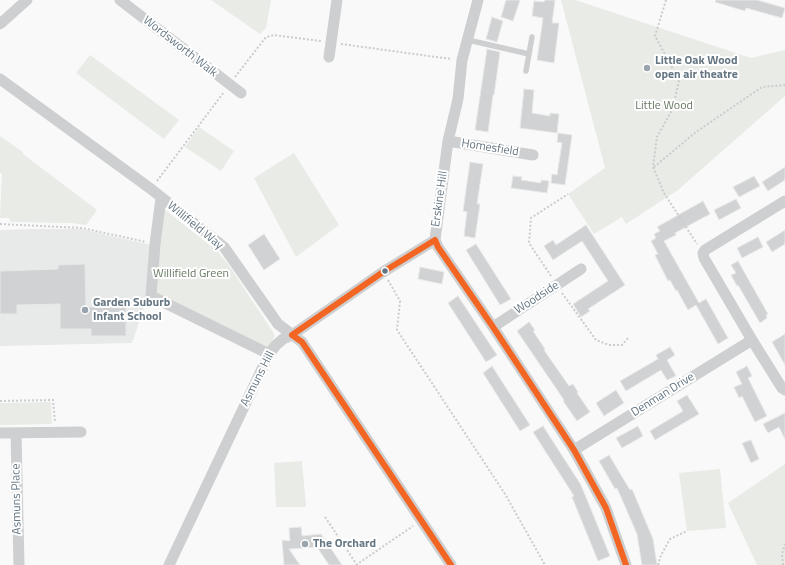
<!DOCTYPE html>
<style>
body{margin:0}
canvas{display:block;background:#f9f9f9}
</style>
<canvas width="785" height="565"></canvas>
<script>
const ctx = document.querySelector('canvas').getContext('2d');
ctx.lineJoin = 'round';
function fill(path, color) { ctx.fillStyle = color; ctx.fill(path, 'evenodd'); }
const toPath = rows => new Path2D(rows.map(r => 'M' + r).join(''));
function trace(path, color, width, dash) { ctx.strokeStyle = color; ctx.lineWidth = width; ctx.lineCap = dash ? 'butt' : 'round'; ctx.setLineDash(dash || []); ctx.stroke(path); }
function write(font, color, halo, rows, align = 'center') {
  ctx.font = font + ' "Titillium Web",sans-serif'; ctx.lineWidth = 4; ctx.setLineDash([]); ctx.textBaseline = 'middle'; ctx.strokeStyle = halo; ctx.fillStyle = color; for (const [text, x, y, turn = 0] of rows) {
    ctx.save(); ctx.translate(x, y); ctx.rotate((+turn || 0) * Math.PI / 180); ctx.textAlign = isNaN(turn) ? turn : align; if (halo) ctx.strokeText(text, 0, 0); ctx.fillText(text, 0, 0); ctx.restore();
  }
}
fill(toPath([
 [34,229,81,229,151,245,149,293,132,343,0,346,0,230]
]), '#e8e9e9');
fill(toPath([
 [211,0,271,0,266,28,260,34],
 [561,0,575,0,751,58,785,50,785,96,678,190,626,224,622,217,594,234,568,194,605,168],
 [90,55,179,120,164,139,76,73],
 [199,127,234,151,221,171,185,147],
 [0,136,23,152,23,154,97,210,86,225,71,223,11,222,9,218,0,218,2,173,0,173],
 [294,153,339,225,296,257,254,178],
 [163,208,217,251,228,264,275,335,269,348,154,294],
 [51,402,52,424,0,425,0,403],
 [302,461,306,507,276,507,274,463],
 [785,464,785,565,757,565,728,503],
 [720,469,726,528,687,531,679,473]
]), '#e8ebe6');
const building = toPath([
 [506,0,520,0,513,21,501,17,506,0],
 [545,0,555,0,552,23,559,23,554,63,537,60,543,18,532,16,534,1,544,2,545,0],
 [716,0,757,0,785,8,782,18,746,8,745,11,715,2,716,0],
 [492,17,503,21,497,42,486,39,492,17],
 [487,49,500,52,494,95,493,95,488,132,475,130,487,49],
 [524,89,534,90,532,113,550,116,550,113,559,114,557,133,520,128,524,89],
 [558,133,572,135,565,185,551,183,552,174,557,175,562,143,557,142,558,133],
 [470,162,483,164,477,204,480,204,475,238,464,236,467,212,463,211,470,162],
 [785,167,785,180,768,191,762,182,785,167],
 [513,176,522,177,521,180,541,183,541,180,549,181,547,193,511,188,513,176],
 [754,176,760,186,739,197,733,187,754,176],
 [736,199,741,208,719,220,714,210,736,199],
 [703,201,710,214,675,233,676,235,664,241,699,303,706,299,728,338,718,344,696,305,688,310,677,290,676,291,670,280,668,281,655,255,658,254,651,241,656,238,654,234,660,231,657,227,703,201],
 [586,225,625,285,588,309,590,311,581,317,573,304,608,281,582,241,553,260,544,246,553,240,556,245,586,225],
 [785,230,785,244,772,252,766,242,785,230],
 [264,234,280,259,264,270,248,245,264,234],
 [758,237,763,247,742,258,737,248,758,237],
 [476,244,511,299,500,305,466,250,476,244],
 [738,261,768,314,766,315,767,318,760,323,738,285,737,286,731,275,736,273,731,265,738,261],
 [85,264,86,307,126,306,126,336,91,336,91,329,60,329,60,304,17,305,17,314,0,314,0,271,58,269,58,265,85,264],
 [420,267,444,272,442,284,418,279,420,267],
 [458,296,497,355,486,362,448,303,458,296],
 [529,322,535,330,533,331,545,349,544,350,569,386,573,384,578,392,577,393,590,412,577,421,563,401,564,400,517,331,529,322],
 [785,334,785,365,772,342,785,334],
 [670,347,675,355,667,360,676,376,667,380,661,370,626,391,620,381,658,359,656,355,670,347],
 [492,366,530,425,520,431,483,373,492,366],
 [747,366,752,376,748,378,767,416,755,422,742,396,739,398,734,387,742,384,736,372,747,366],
 [616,390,624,403,604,416,596,403,616,390],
 [687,395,699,414,655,440,650,431,683,411,677,401,687,395],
 [785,413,785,439,779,427,768,433,763,424,785,413],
 [543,426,581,485,610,556,598,561,572,497,574,496,533,432,543,426],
 [638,426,643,436,622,448,616,438,638,426],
 [751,440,759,459,751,463,742,443,751,440],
 [609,455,630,490,632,489,653,539,657,565,642,565,637,534,617,488,615,489,599,461,609,455],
 [301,527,302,536,321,534,342,565,329,565,317,547,289,549,300,565,284,565,282,540,290,541,289,528,301,527]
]);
fill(building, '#d0d2d3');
trace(building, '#e8e8e8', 1);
trace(toPath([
 [666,0,655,36,679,80,673,108,657,137,653,167,664,193,697,244],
 [341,44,451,59],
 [235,77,266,37,274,35,321,41],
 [654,167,696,132,762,87,785,85],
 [157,181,224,92],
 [0,224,82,228,146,242],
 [551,276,529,243,531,218,568,194],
 [388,280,400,301,397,330,505,494,545,565],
 [562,293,596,340,609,345,622,345,629,337],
 [0,401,53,400,55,422],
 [325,517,357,565],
 [356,565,413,526],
 [658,565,661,555,670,539,687,531],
 [783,565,782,554,785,544]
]), '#cbcccd', 2, [2, 2]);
trace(toPath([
 [468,40,529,54],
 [526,71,532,37]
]), '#cecfd0', 5.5);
trace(toPath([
 [120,0,241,93],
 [478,0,462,60,458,99,448,141,435,240,438,247,493,327,574,450,606,508,626,565],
 [0,24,27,0],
 [329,57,337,0],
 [0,79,151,189,224,247,278,324,302,342,451,565],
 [448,141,533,155],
 [161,198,155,244,151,296,269,354],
 [785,201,705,250,703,253,704,258,752,340,782,388,785,390],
 [493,327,581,269],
 [0,433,81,432],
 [16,433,19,565],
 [574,450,752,340],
 [169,565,269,354,276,345,283,339,292,335,383,272,435,240]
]), '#cecfd0', 11);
trace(toPath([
 [451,565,302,342,292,335,383,272,435,240,438,247,493,327,574,450,606,508,626,565]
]), '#f26522', 6);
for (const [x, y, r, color] of [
 [647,68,4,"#99a4ac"],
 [385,271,3.5,"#657683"],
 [85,310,4,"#99a4ac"],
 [305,544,4,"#99a4ac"]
]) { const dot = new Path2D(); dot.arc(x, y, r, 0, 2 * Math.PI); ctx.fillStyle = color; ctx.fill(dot); trace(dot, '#fff', 1.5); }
write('12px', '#657683', '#fff', [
 ["Wordsworth Walk",180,47,38],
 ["Homesfield",490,148,9],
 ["Erskine Hill",440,199,-82],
 ["Willifield Way",195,226,39],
 ["Woodside",537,298,-33],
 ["Asmuns Hill",258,379,-63],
 ["Denman Drive",663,395,-32],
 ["Asmuns Place",17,499,-91]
]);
write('bold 12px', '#657683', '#fff', [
 ["Little Oak Wood",655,61],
 ["open air theatre",655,75],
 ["Garden Suburb",93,303],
 ["Infant School",93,317],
 ["The Orchard",313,544]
], 'left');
write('12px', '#687a64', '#fff', [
 ["Little Wood",664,106],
 ["Willifield Green",191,274]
]);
</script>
